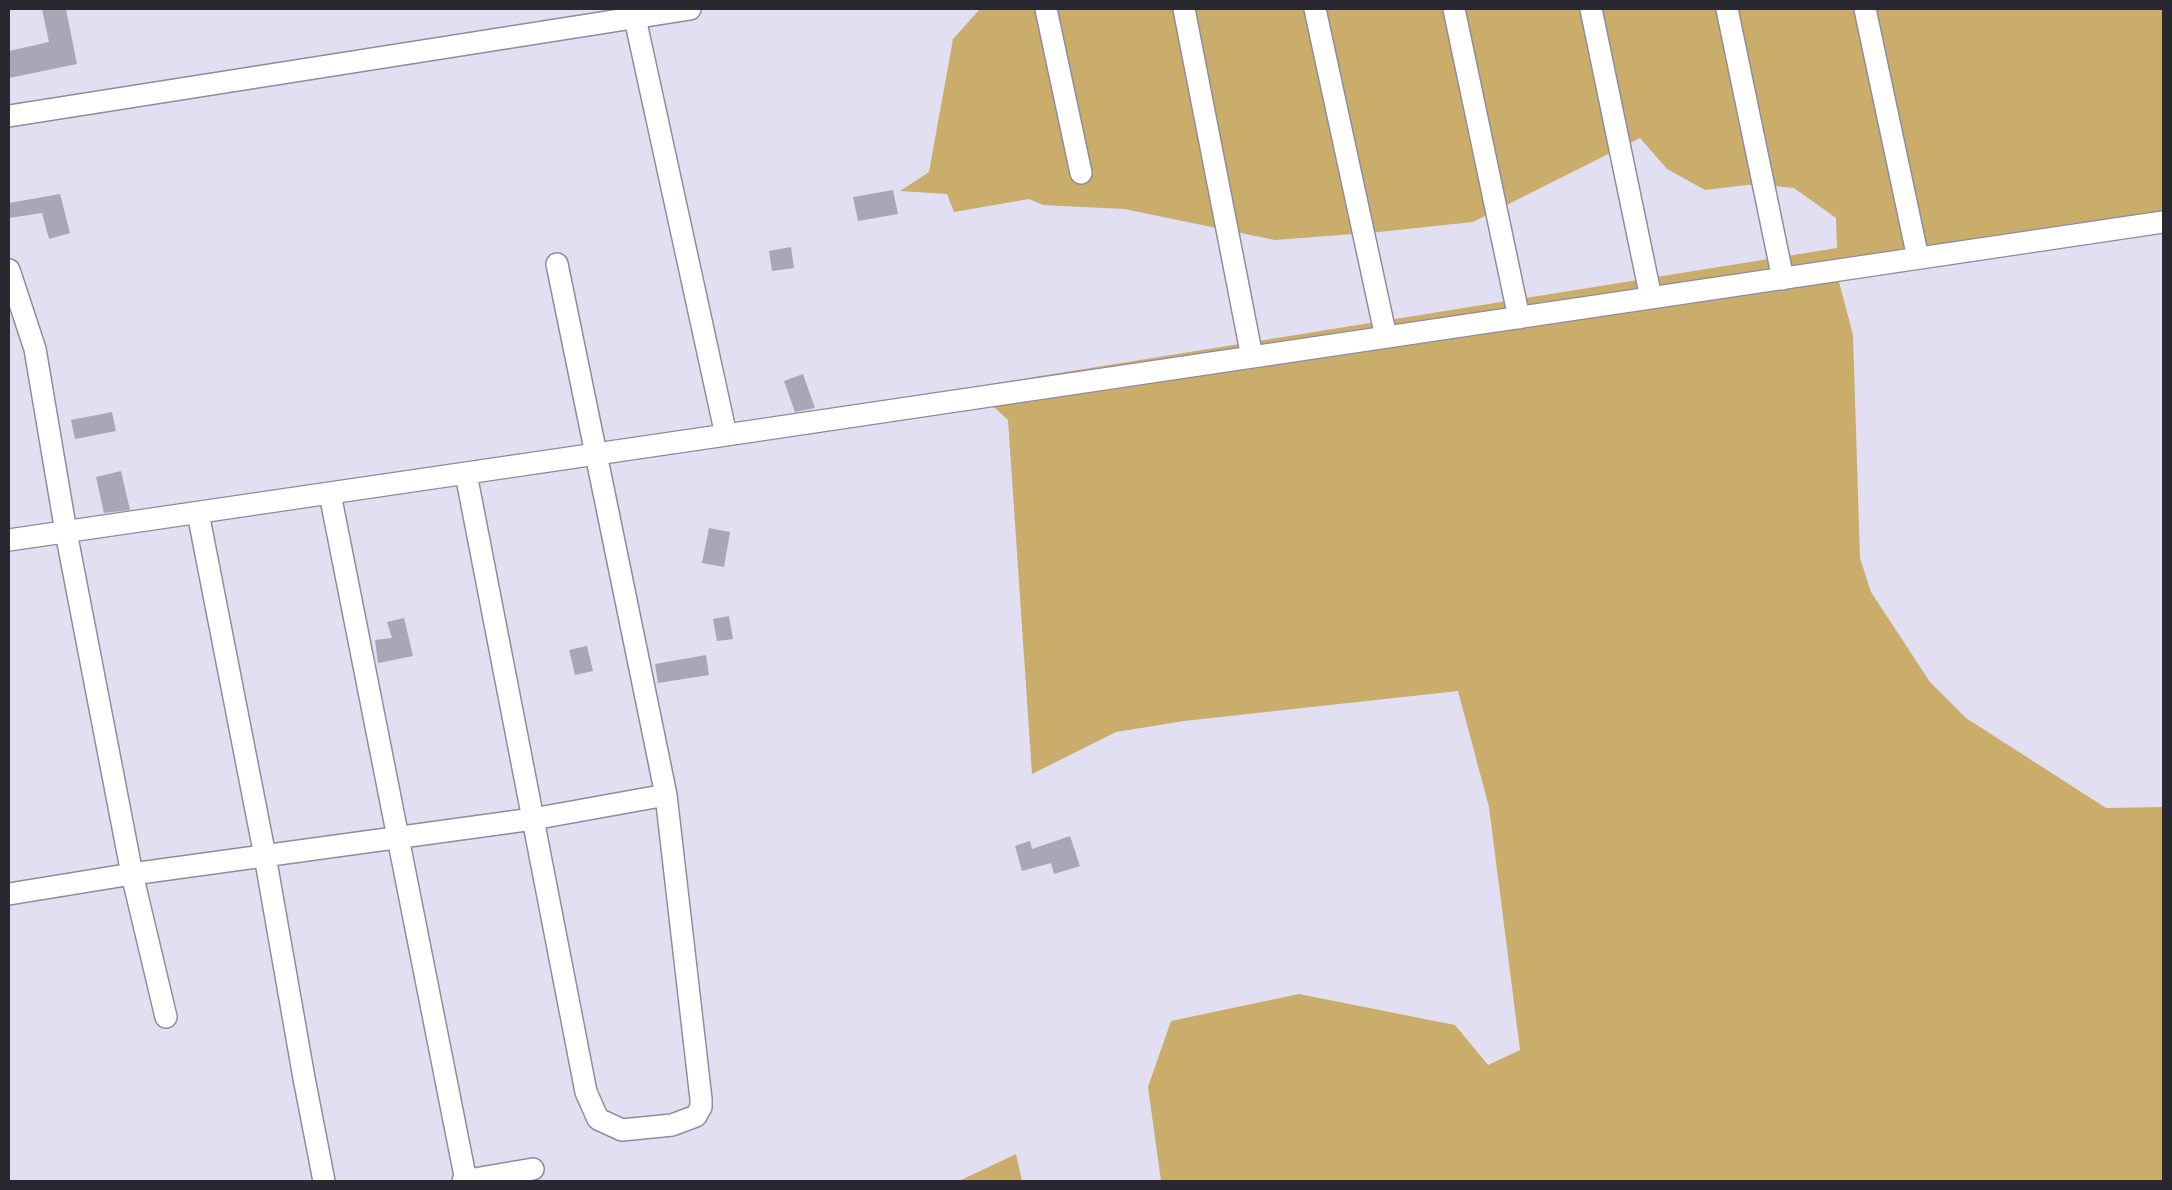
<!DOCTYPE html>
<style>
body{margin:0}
#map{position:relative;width:2172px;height:1190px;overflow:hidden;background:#e2dff2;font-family:Lora,serif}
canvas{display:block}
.frame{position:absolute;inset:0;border:10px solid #29272f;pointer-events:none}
</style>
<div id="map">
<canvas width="2172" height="1190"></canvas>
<div class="frame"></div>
</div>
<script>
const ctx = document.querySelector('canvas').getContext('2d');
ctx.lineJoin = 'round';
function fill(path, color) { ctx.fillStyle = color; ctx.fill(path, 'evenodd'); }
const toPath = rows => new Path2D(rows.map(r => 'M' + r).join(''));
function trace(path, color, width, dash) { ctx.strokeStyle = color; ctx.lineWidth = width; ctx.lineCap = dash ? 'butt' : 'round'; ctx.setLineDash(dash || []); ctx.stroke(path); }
fill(toPath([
 [980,9,2163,9,2163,232,1838,278,1853,335,1860,558,1871,592,1930,682,1966,718,2106,808,2163,807,2163,1181,1161,1181,1148,1087,1171,1021,1299,994,1455,1025,1488,1065,1520,1050,1489,807,1458,691,1184,721,1116,732,1032,774,1008,420,972,387,1837,248,1836,218,1794,188,1755,184,1705,190,1667,169,1640,138,1473,222,1379,232,1275,240,1124,209,1043,205,1029,199,954,212,947,194,900,191,929,172,953,39],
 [1016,1154,1022,1181,959,1181]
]), '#caac6b');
fill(toPath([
 [42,9,66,9,77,64,9,78,9,51,49,42],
 [893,190,898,214,858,221,853,197],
 [60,194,70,233,49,239,42,213,9,218,9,203],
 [791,247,794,268,772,271,769,251],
 [803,374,815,408,795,412,784,381],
 [112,412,116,431,75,439,71,420],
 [121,471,130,510,104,513,96,477],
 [709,528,730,532,724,567,702,563],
 [729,616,733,639,717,641,713,619],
 [404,618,413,656,378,663,375,640,392,638,387,622],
 [587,646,593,671,575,675,569,650],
 [706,655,709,675,658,683,655,664],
 [1070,836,1080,866,1054,874,1051,863,1022,871,1015,846,1030,841,1032,849]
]), '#a9a6b8');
const minor = toPath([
 [1046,9,1081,173],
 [1184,9,1252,357],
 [1315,9,1386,337],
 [1454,9,1519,318],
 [1591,9,1651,298],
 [1727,9,1783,279],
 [1865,9,1918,258],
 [9,116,690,9],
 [9,270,35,349,66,532,132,874,166,1017],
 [726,435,2163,222],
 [466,474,586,1092,598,1119,622,1130,672,1125,696,1116,701,1107,701,1099,666,795],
 [330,494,466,1181],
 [198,513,265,856,304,1078,324,1181],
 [9,540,726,435,633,9],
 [9,894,132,874,533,819,666,795,557,264],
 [463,1181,533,1169]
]);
trace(minor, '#8f8c9e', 24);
trace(minor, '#fff', 21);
</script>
